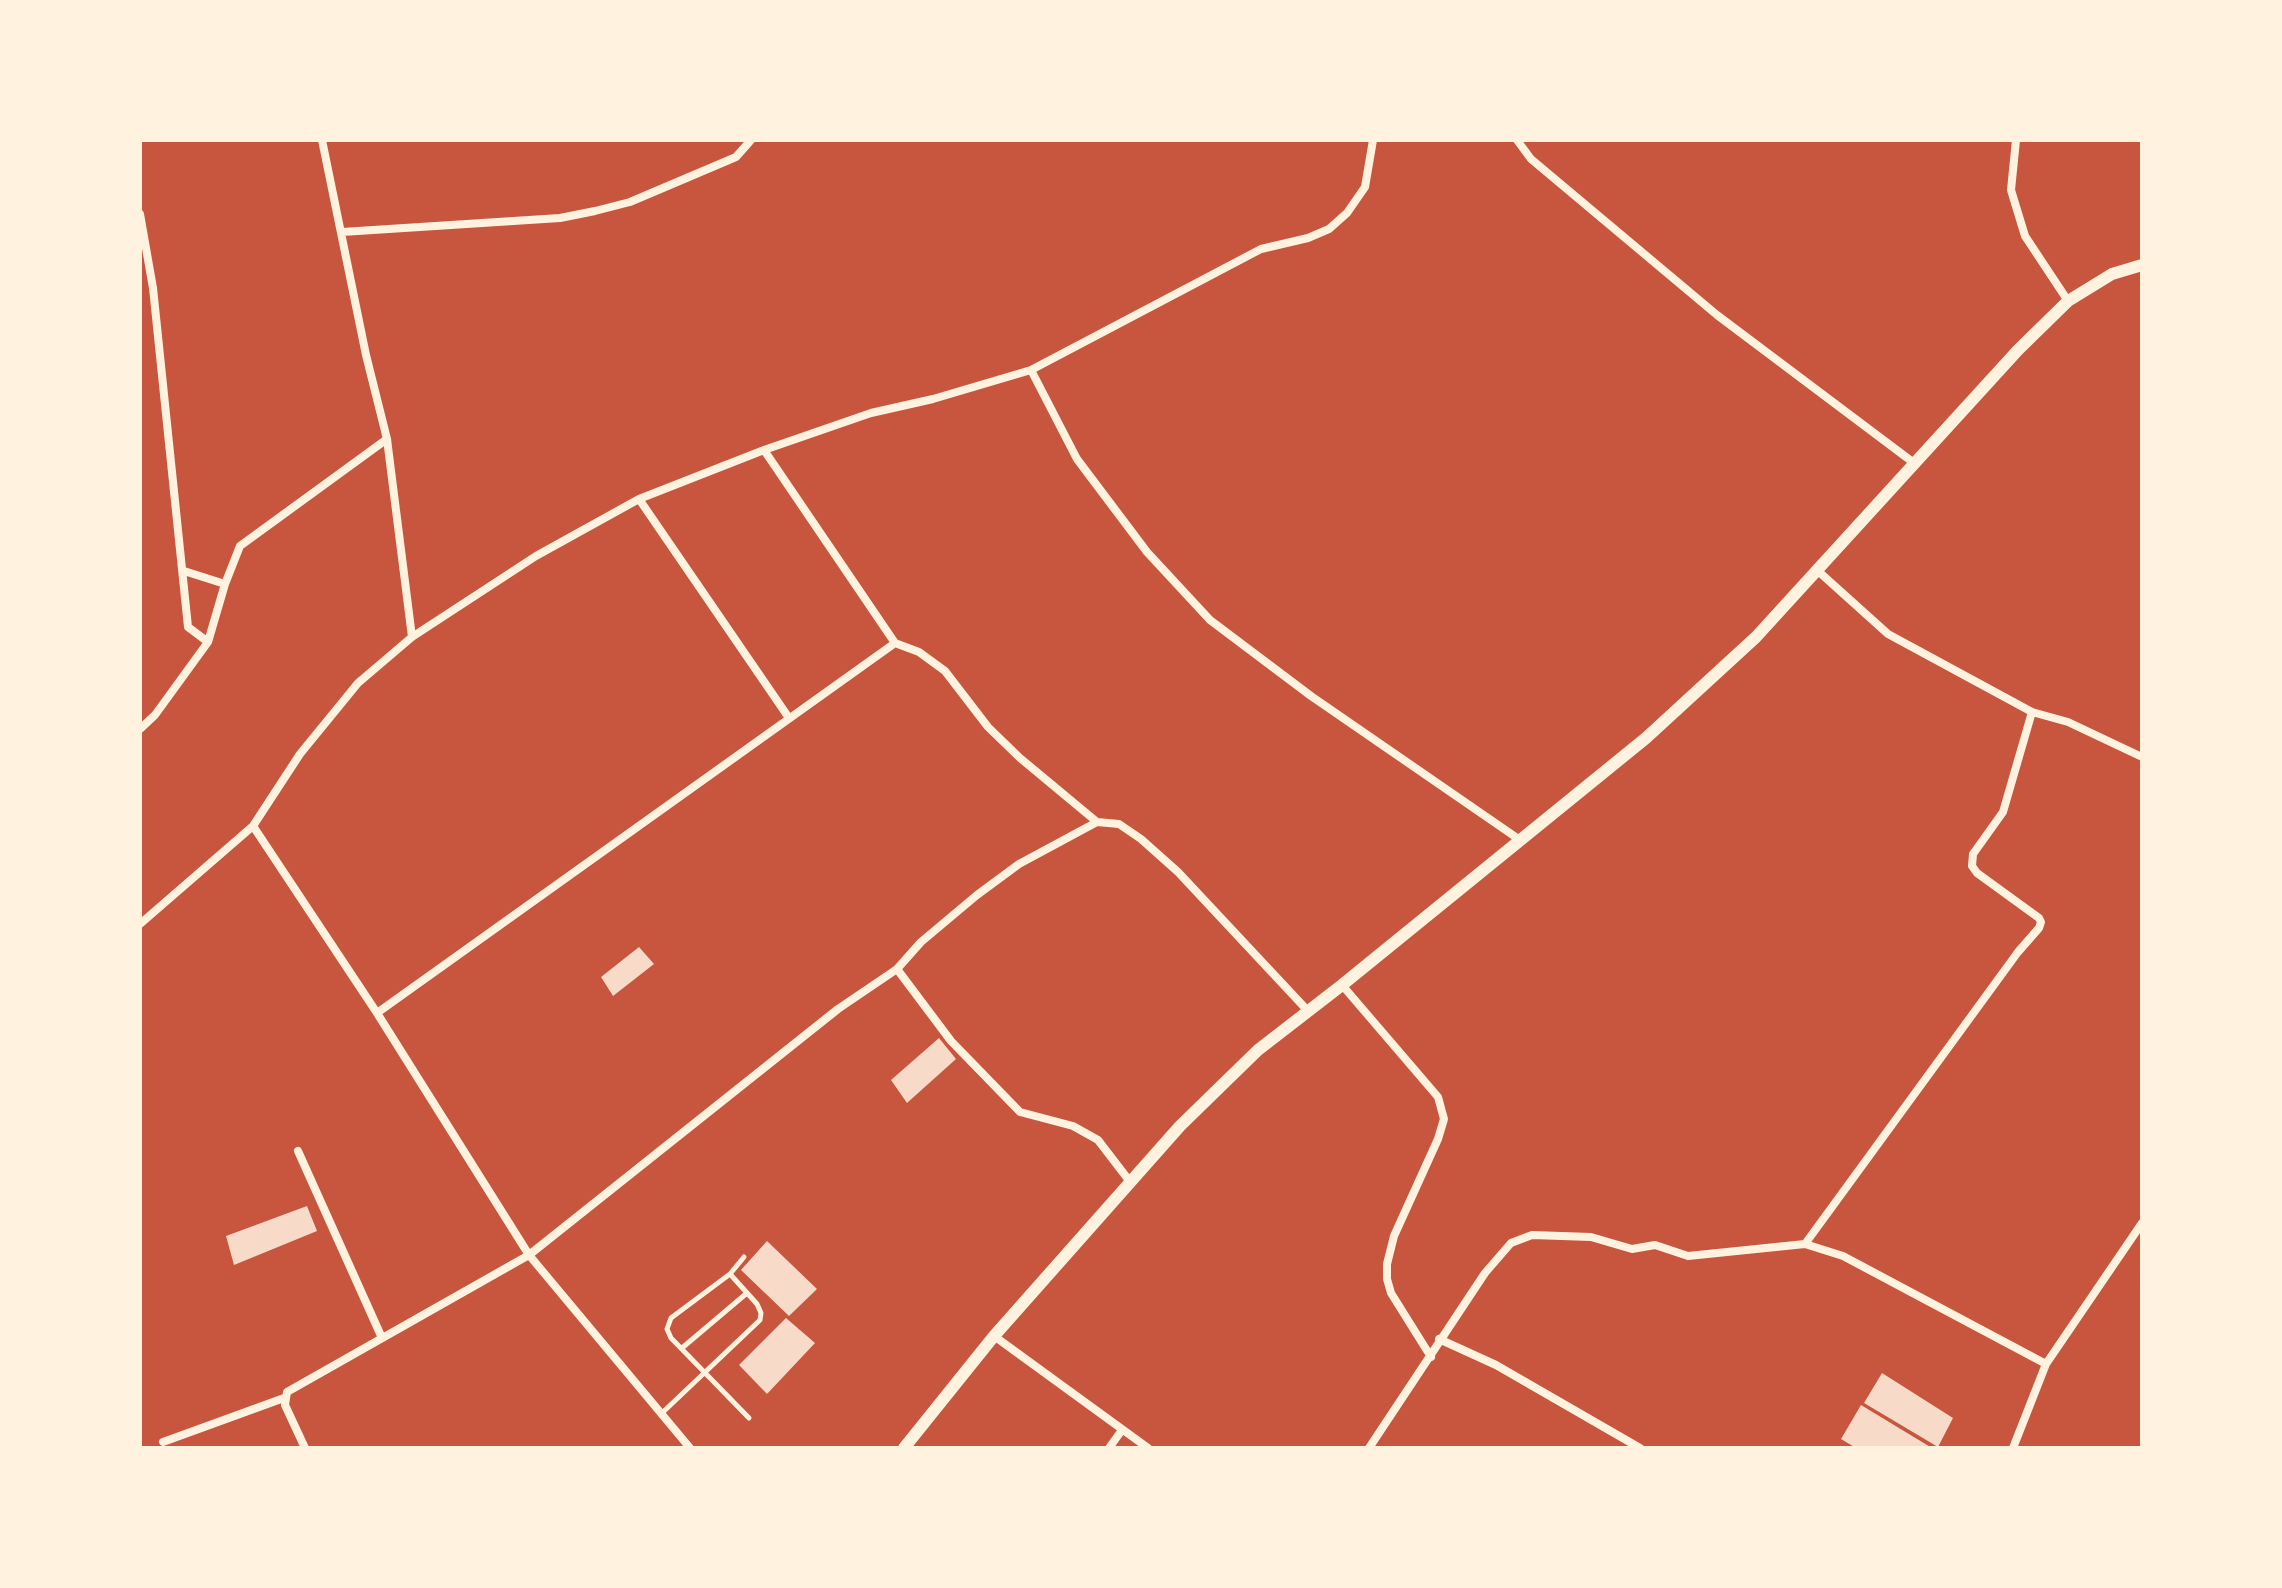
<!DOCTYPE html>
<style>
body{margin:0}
#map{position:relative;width:2282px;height:1588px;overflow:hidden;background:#c8553d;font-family:"Exo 2",sans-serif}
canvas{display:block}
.frame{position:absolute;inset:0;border:142px solid #fff3e0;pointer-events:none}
</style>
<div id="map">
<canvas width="2282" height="1588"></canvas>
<div class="frame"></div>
</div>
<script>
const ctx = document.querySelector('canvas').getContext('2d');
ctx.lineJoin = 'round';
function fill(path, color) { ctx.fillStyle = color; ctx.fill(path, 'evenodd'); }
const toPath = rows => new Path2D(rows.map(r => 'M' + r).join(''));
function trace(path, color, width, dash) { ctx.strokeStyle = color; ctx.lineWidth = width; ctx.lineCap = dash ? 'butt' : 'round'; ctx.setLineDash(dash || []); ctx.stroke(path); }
fill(toPath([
 [639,947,654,964,613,996,601,977],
 [939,1038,956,1059,907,1103,891,1080],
 [307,1206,317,1231,234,1265,226,1236],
 [767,1241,817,1289,789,1316,741,1270],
 [786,1318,815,1343,767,1394,739,1365],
 [1882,1373,1953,1418,1938,1447,1864,1403],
 [1861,1405,1932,1448,1856,1448,1841,1439]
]), '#f7dbc8');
trace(toPath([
 [744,1257,730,1274,671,1318,667,1329,671,1338,749,1418],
 [682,1348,747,1293],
 [662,1413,760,1320,761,1313,757,1304,730,1274]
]), '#fff3e0', 5);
trace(toPath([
 [322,140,366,355,387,439,412,637],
 [1517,140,1531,159,1717,315,1914,463],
 [2016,140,2011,190,2025,236,2068,301],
 [140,214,153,288,188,627,208,642],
 [342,232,560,218,595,211,630,202,736,157,751,140],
 [1031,370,1077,459,1147,552,1210,620,1311,696,1520,840],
 [764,450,895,643,919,652,945,671,988,727,1020,758,1097,822,1119,824,1141,839,1178,872,1308,1011],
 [639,499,789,718],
 [184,571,225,584,240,546,387,439],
 [1818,571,1888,634,2032,712,2068,722,2142,757],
 [140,729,155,715,208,642,225,584],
 [253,826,377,1013,529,1255,690,1448],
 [140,924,253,826,300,754,358,683,412,637,536,556,639,499,764,450,871,413,933,399,1031,370,1261,249,1308,238,1329,229,1347,213,1365,187,1373,140],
 [897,969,951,1041,1020,1112,1073,1126,1098,1140,1131,1183],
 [1342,985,1438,1097,1444,1119,1438,1139,1394,1236,1387,1264,1387,1279,1391,1293,1431,1357],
 [377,1013,895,643],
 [298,1151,382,1338],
 [1805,1244,2018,952,2039,928,2041,922,2039,918,1977,873,1972,866,1973,854,2003,812,2032,712],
 [994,1336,1148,1448],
 [1439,1339,1496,1365,1640,1448],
 [163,1442,284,1398],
 [305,1448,285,1405,287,1392,529,1255,838,1009,897,969,921,942,977,895,1019,864,1097,822],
 [1109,1448,1122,1430],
 [1369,1448,1485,1273,1511,1243,1532,1235,1591,1237,1632,1249,1655,1245,1688,1256,1805,1244,1843,1256,2046,1364],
 [2013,1448,2046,1364,2142,1223]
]), '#fff3e0', 8);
trace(toPath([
 [904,1448,994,1336,1180,1126,1258,1050,1342,985,1646,738,1756,637,2018,350,2068,301,2112,274,2142,265]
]), '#fff3e0', 12);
</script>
